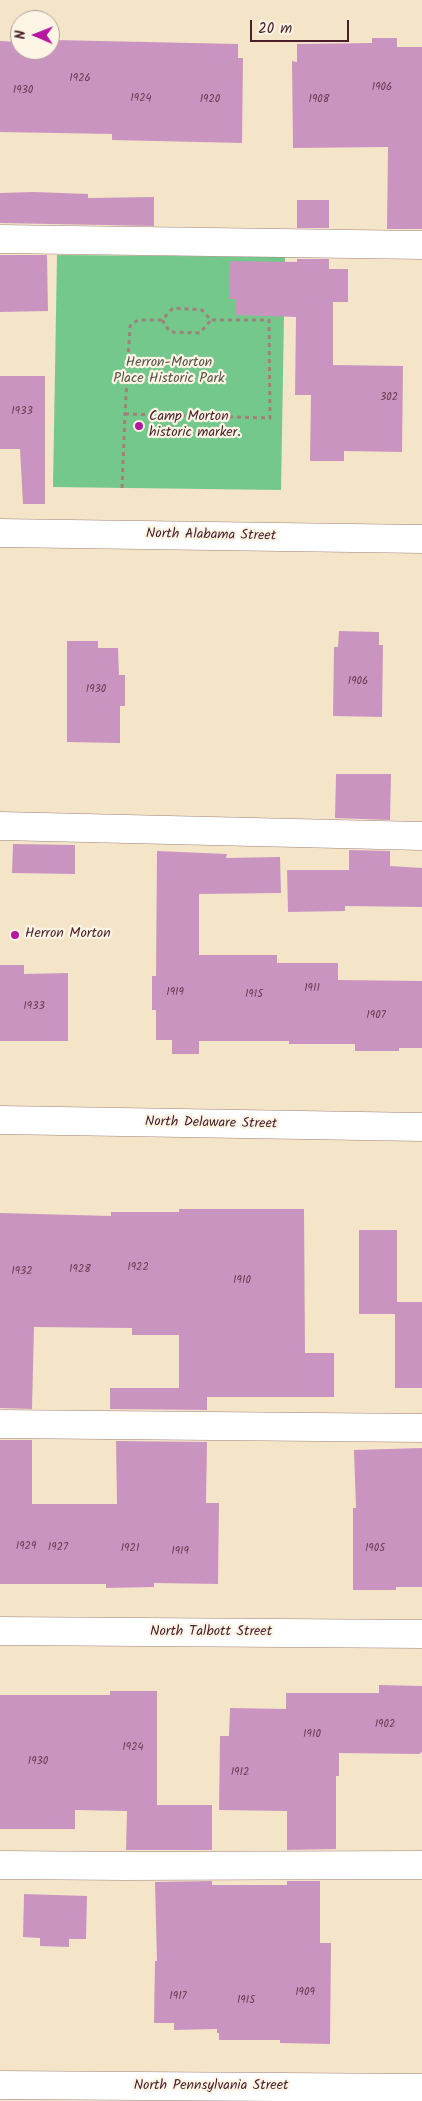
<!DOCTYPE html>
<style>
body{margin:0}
#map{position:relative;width:422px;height:2101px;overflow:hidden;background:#f4e5c9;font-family:Kalam,sans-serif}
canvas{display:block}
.north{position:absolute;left:10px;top:10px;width:50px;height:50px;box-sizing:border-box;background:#fcf5e5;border:1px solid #b59f9b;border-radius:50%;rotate:271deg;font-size:14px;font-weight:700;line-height:20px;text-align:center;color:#4a1f2b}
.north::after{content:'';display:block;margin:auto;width:18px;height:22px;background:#b5179e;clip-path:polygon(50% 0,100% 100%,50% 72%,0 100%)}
.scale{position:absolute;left:250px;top:20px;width:99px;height:22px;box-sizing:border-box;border:2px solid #4a1f2b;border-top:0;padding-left:6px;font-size:15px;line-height:18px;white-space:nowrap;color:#4a1f2b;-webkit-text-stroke:4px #fcf5e5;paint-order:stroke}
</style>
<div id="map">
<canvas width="422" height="2101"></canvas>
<div class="north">N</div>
<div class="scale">20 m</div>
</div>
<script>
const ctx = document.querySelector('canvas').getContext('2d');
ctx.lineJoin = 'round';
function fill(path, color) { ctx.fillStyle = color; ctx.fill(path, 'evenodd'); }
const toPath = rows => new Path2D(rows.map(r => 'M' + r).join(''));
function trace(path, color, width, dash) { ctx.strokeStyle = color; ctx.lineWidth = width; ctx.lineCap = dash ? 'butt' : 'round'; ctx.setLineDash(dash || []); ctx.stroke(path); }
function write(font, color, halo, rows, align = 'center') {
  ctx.font = font + ' Kalam,sans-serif'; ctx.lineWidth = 4.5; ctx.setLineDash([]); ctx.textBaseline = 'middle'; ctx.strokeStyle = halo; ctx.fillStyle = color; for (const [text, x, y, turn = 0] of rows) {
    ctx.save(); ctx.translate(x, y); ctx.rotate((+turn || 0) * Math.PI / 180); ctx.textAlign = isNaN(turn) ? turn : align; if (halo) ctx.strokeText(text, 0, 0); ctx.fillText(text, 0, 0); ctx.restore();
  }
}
fill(toPath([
 [57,255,285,257,281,490,53,487]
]), '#75c88c');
fill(toPath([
 [372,38,397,38,397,47,422,47,422,229,387,229,388,147,293,148,292,61,297,62,297,44,372,43],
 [54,40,238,44,238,58,243,58,242,143,112,140,112,134,0,132,0,41,20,42,20,50,50,50,50,42,54,42],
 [34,192,88,194,88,198,154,197,154,226,0,223,0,193],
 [297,200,329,200,329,228,297,228],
 [0,255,47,255,48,311,0,312],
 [297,259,329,259,329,269,348,269,348,302,333,302,333,365,403,366,402,452,344,451,344,461,310,461,311,395,295,395,296,317,236,315,236,299,229,299,230,261,297,262],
 [0,376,45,376,45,504,23,504,20,449,0,449],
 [339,631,379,632,379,645,383,645,382,717,333,716,334,647,338,647],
 [67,641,98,641,98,648,118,648,119,675,125,675,125,706,120,706,120,743,67,742],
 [336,774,391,774,390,820,335,818],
 [13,844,75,845,75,874,12,873],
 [349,850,390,851,390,866,422,868,422,907,345,906,345,911,288,912,287,870,349,870],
 [157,851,227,854,226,858,280,857,281,893,199,894,199,955,277,955,277,963,338,963,338,980,422,981,422,1048,399,1048,399,1051,355,1051,355,1044,289,1044,289,1041,199,1041,199,1054,172,1054,172,1040,156,1040,156,1010,152,1010,152,976,156,976],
 [0,965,24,965,24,974,68,973,68,1041,0,1041],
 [179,1209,304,1209,305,1353,334,1353,334,1397,207,1397,207,1410,110,1409,110,1388,179,1388,179,1335,132,1335,132,1328,34,1327,32,1409,0,1408,0,1213,111,1216,111,1212,179,1212],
 [359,1230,397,1230,397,1302,422,1302,422,1388,395,1388,395,1314,359,1314],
 [0,1440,32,1440,32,1504,117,1504,116,1441,207,1442,206,1503,219,1503,218,1584,154,1583,154,1587,106,1588,106,1584,0,1584],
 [422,1448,422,1587,396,1587,396,1590,353,1590,353,1508,356,1508,354,1450],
 [379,1685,422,1686,422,1752,419,1754,339,1753,339,1776,336,1776,336,1849,287,1850,287,1811,219,1810,220,1736,229,1736,230,1708,286,1709,286,1693,379,1693],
 [110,1691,157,1691,157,1805,212,1805,212,1850,126,1850,127,1811,75,1810,75,1829,0,1829,0,1695,110,1695],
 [212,1881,212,1885,287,1885,287,1881,320,1881,320,1943,331,1943,330,2044,280,2043,280,2040,219,2040,219,2033,217,2033,217,2029,174,2030,174,2023,154,2023,155,1961,157,1961,155,1882],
 [24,1894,87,1896,86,1939,69,1939,69,1947,40,1946,40,1938,23,1937]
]), '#ca94c1');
const minor = toPath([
 [0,239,422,245],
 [0,826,422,836],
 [0,1424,422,1428],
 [0,1631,422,1634],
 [0,1865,124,1866,422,1865],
 [0,2085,422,2088]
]);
const major = toPath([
 [0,533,422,539],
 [0,1120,422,1127]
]);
trace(minor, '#9f827a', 29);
trace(major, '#9f827a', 29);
trace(toPath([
 [162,320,170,332,200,333,211,320],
 [122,488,125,414,130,326,138,320,162,320,173,308,202,310,211,320,269,320,270,418,125,414]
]), '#9f827a', 3, [4, 4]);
trace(minor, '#fff', 28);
trace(major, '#fff', 28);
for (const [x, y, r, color] of [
 [139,426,5,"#b5179e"],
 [15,935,5,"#b5179e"]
]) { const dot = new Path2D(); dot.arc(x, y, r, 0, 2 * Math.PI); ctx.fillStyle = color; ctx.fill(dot); trace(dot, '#fcf5e5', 2); }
write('11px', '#6a3c50', null, [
 ["1926",80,79],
 ["1906",382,88],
 ["1930",23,91],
 ["1924",141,99],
 ["1920",210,100],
 ["1908",319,100],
 ["302",389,398],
 ["1933",22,412],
 ["1906",358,682],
 ["1930",96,690],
 ["1911",312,989],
 ["1919",175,993],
 ["1915",254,995],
 ["1933",34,1007],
 ["1907",376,1016],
 ["1922",138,1268],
 ["1928",80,1270],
 ["1932",22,1272],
 ["1910",242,1281],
 ["1929",26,1547],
 ["1927",58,1548],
 ["1921",130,1549],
 ["1905",375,1549],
 ["1919",180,1552],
 ["1902",385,1725],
 ["1910",312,1735],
 ["1924",133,1748],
 ["1930",38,1762],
 ["1912",240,1773],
 ["1909",305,1993],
 ["1917",178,1997],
 ["1915",246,2001]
]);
write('14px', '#575248', '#fcf5e5', [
 ["Herron-Morton",169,364],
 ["Place Historic Park",169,380]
]);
write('14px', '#4a1f2b', '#fcf5e5', [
 ["Camp Morton",149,418],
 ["historic marker.",149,434],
 ["Herron Morton",25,935]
], 'left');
write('14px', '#4a1f2b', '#fcf5e5', [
 ["North Alabama Street",211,536,1],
 ["North Delaware Street",211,1124,1],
 ["North Talbott Street",211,1633],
 ["North Pennsylvania Street",211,2087]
]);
</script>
